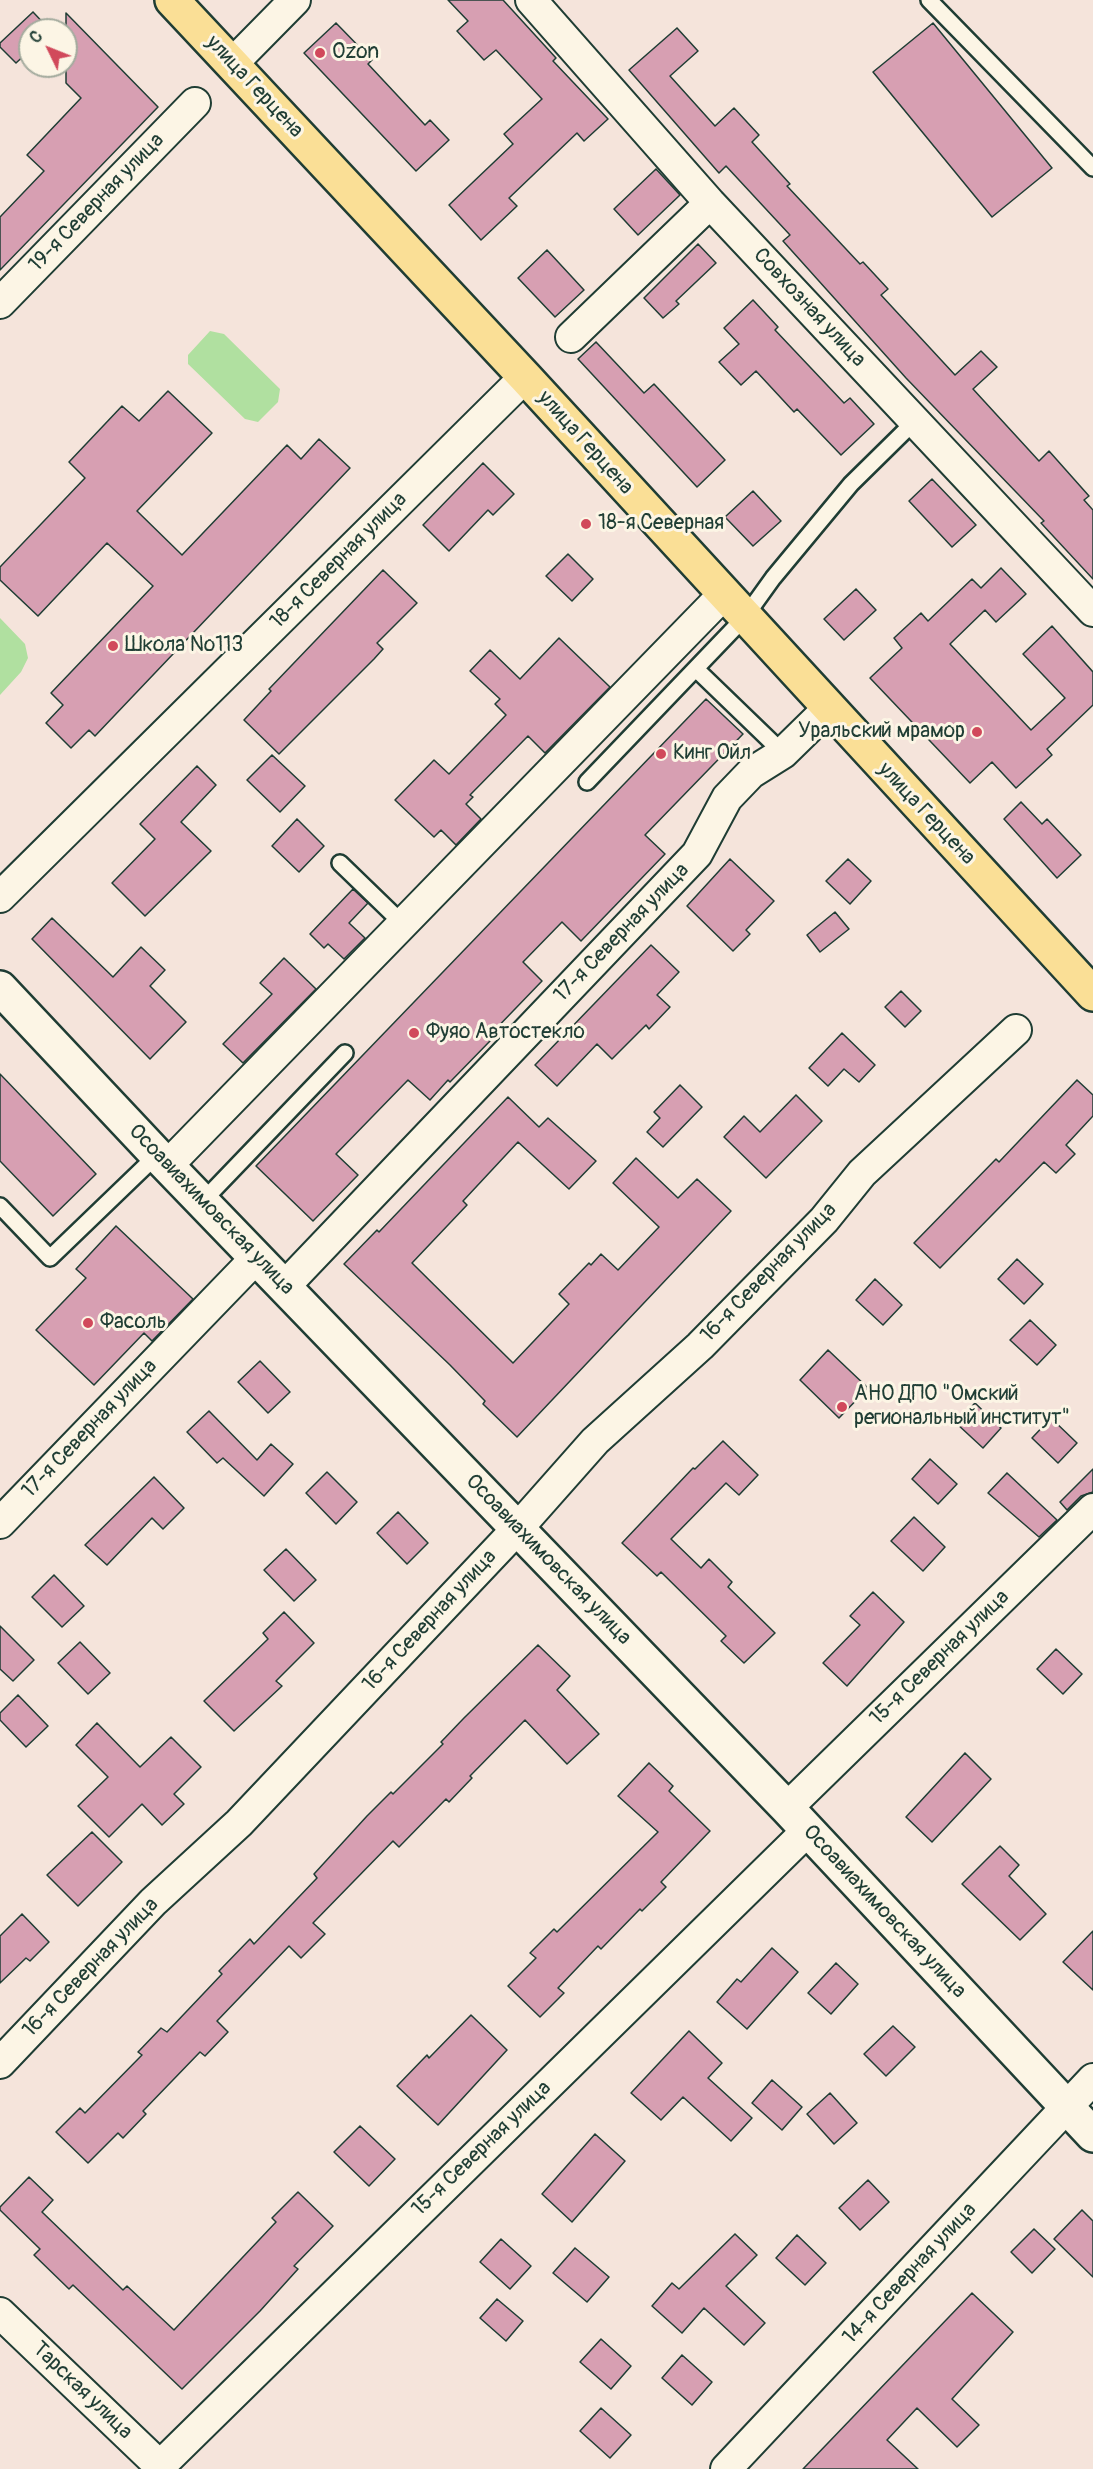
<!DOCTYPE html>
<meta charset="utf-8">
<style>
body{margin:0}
#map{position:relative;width:1093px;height:2469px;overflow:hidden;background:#f5e4db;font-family:Pangolin,sans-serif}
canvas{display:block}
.north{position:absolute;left:18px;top:18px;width:60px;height:60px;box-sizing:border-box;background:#fcf5e5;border:2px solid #a4ab9e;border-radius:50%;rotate:313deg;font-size:16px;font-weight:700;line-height:24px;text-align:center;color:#1f3d34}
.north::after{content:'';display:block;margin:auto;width:21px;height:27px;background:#d1495b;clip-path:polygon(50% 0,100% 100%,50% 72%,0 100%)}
</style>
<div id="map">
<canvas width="1093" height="2469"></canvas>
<div class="north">С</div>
</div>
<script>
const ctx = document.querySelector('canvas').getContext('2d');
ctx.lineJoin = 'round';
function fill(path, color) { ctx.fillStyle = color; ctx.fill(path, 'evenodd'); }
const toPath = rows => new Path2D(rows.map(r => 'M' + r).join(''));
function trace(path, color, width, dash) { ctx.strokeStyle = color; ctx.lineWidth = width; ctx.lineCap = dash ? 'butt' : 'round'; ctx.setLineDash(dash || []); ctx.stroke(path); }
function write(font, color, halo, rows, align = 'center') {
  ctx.font = font + ' Pangolin,sans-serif'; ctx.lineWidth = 6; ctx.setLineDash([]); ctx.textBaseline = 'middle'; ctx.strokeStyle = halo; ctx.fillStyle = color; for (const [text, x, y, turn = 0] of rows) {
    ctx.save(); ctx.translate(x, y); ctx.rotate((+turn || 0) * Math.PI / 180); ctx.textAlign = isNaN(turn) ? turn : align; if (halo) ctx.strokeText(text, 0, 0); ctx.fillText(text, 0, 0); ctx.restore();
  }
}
fill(toPath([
 [210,331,224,334,280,389,278,402,258,422,245,419,188,364,188,355],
 [0,618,25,644,28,658,21,672,0,695]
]), '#b0e0a0');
const building = toPath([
 [448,0,503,0,556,58,553,61,608,119,584,141,577,133,509,198,517,206,481,240,449,205,513,144,504,134,542,99,496,50,484,60,457,31,468,21,448,0],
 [33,12,50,30,30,30,30,50,16,63,0,47,0,43,33,12],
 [66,13,158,107,0,270,0,217,44,171,27,155,81,98,66,83,66,13],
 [336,23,372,60,368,64,425,125,430,120,449,140,416,171,304,53,336,23],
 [933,23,1052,168,992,217,873,72,933,23],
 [677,28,698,51,670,76,715,126,734,108,759,135,752,142,790,184,787,186,860,264,863,262,888,289,881,295,955,375,981,351,997,367,973,389,1039,461,1049,451,1089,496,1084,500,1093,510,1093,579,1041,523,1044,521,906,378,783,241,790,235,726,166,719,173,629,70,677,28],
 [656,169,680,195,638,235,614,209,656,169],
 [698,244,716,263,676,301,679,304,663,318,644,298,698,244],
 [547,250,584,290,555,317,518,278,547,250],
 [753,300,778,327,775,330,844,403,850,398,874,424,841,455,797,409,794,412,756,371,741,385,719,362,739,344,724,328,753,300],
 [596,342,644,393,654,384,725,460,697,487,578,359,596,342],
 [168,391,212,433,137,511,182,555,287,445,301,459,319,439,350,468,95,736,89,730,71,748,46,723,63,705,51,693,153,586,107,543,38,616,0,580,0,567,85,478,69,462,122,406,139,421,168,391],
 [483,463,514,494,493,515,488,510,449,551,423,525,483,463],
 [932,479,976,525,952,547,909,501,932,479],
 [753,491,781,521,753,546,725,517,753,491],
 [568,554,593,579,572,601,546,576,568,554],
 [1001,568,1026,594,996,622,985,610,950,644,1031,730,1065,698,1023,654,1052,626,1093,672,1093,705,1047,749,1052,755,1016,788,992,762,970,783,870,678,902,648,894,638,921,613,928,621,972,579,981,588,1001,568],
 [383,570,417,603,377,643,383,649,374,659,279,754,244,720,271,691,269,689,383,570],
 [856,589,876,610,844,640,824,619,856,589],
 [559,638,610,687,545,753,528,736,470,795,473,797,466,804,481,819,456,845,441,830,434,837,395,800,434,760,449,774,506,715,495,704,500,699,470,671,490,650,520,679,559,638],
 [706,699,743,734,645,835,665,854,581,941,562,922,523,962,542,981,487,1038,490,1041,450,1082,448,1080,430,1100,408,1080,336,1154,358,1175,313,1221,256,1166,706,699],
 [272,755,305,786,280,812,247,780,272,755],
 [197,766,216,785,181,822,211,851,145,916,112,883,155,839,140,824,197,766],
 [1021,802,1042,824,1047,819,1081,855,1057,878,1004,819,1021,802],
 [297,819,324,846,299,872,272,846,297,819],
 [730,859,774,901,746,930,750,934,733,951,687,906,730,859],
 [848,859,871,881,850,904,826,881,848,859],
 [353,889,368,903,349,923,365,938,344,959,328,944,324,948,310,934,353,889],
 [835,912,849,929,820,952,807,935,835,912],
 [52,918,113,977,141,947,165,970,150,986,186,1022,150,1059,32,939,52,918],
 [651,945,679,972,657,995,670,1007,649,1029,646,1025,612,1059,597,1044,557,1086,535,1065,651,945],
 [284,958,316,989,243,1063,223,1044,272,994,260,983,284,958],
 [901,991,921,1011,905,1027,885,1007,901,991],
 [842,1033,875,1065,859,1082,844,1069,828,1086,809,1068,842,1033],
 [0,1074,96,1174,53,1216,0,1161,0,1074],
 [1077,1080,1093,1095,1093,1116,1066,1145,1075,1154,1056,1173,1044,1162,940,1268,914,1243,996,1159,999,1162,1077,1080],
 [680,1085,702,1107,663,1147,647,1132,660,1118,654,1112,680,1085],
 [796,1095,822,1121,766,1178,724,1137,744,1116,760,1132,796,1095],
 [508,1097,539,1127,548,1118,596,1161,569,1189,518,1142,463,1201,467,1205,412,1263,513,1363,569,1304,559,1294,589,1263,591,1265,601,1254,618,1270,659,1227,613,1183,636,1158,678,1198,697,1179,731,1211,517,1437,483,1404,485,1401,450,1365,344,1264,377,1230,379,1232,508,1097],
 [116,1226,193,1299,152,1341,144,1333,94,1385,36,1330,86,1278,76,1269,116,1226],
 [1017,1259,1043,1284,1024,1304,998,1279,1017,1259],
 [875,1279,902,1305,883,1325,856,1300,875,1279],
 [1030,1320,1056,1345,1037,1365,1010,1340,1030,1320],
 [828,1350,868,1388,839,1418,800,1380,828,1350],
 [260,1361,290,1392,268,1413,238,1382,260,1361],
 [975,1403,1001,1428,983,1448,956,1423,975,1403],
 [209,1411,257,1460,271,1444,293,1464,264,1496,223,1458,217,1463,187,1432,209,1411],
 [1051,1418,1077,1443,1058,1463,1032,1438,1051,1418],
 [723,1441,758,1475,739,1495,726,1483,671,1539,701,1568,709,1559,732,1582,728,1587,775,1633,744,1663,721,1641,726,1636,661,1572,657,1576,622,1543,693,1468,695,1469,723,1441],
 [930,1459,957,1484,938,1504,912,1479,930,1459],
 [1093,1469,1093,1492,1081,1496,1067,1510,1060,1502,1093,1469],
 [327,1472,357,1502,336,1524,306,1493,327,1472],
 [1007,1473,1057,1520,1039,1537,988,1493,1007,1473],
 [154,1477,184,1508,163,1529,152,1518,107,1565,85,1545,154,1477],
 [398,1512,428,1543,407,1564,377,1533,398,1512],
 [914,1517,945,1547,923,1571,891,1541,914,1517],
 [286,1549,316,1580,294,1601,264,1570,286,1549],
 [54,1575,84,1606,62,1627,32,1597,54,1575],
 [873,1592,904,1622,847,1686,823,1663,860,1625,850,1616,873,1592],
 [284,1612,314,1643,276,1681,282,1686,234,1731,204,1701,268,1639,263,1633,284,1612],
 [0,1626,34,1660,13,1681,0,1669,0,1626],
 [80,1642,110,1673,88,1694,58,1663,80,1642],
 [538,1645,570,1676,557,1690,599,1734,567,1764,525,1720,470,1776,472,1778,449,1802,446,1799,399,1847,393,1841,313,1923,325,1934,301,1958,289,1946,217,2021,228,2032,205,2056,200,2052,143,2111,146,2114,123,2138,118,2133,88,2163,56,2132,80,2108,85,2113,142,2055,138,2052,161,2028,167,2032,222,1974,219,1971,250,1939,254,1944,317,1878,314,1874,367,1816,391,1792,393,1794,443,1744,441,1742,464,1718,538,1645],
 [1056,1649,1082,1674,1063,1694,1037,1669,1056,1649],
 [18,1695,48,1726,26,1747,0,1720,0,1713,18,1695],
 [97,1723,140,1767,171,1737,201,1767,174,1794,184,1804,162,1825,142,1804,109,1837,78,1806,108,1777,76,1745,97,1723],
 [965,1753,991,1779,932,1842,906,1817,965,1753],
 [649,1763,673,1786,669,1791,710,1831,661,1882,666,1887,642,1911,640,1909,601,1949,598,1946,558,1988,564,1993,540,2017,508,1986,536,1958,530,1953,554,1929,557,1932,658,1832,618,1796,649,1763],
 [92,1832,122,1862,78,1906,47,1875,92,1832],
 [1000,1846,1019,1865,1009,1876,1046,1914,1020,1940,962,1884,1000,1846],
 [22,1914,49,1942,30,1961,26,1958,0,1983,0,1936,22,1914],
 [1093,1931,1093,1990,1063,1962,1093,1931],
 [772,1948,798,1972,747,2029,717,2002,737,1979,741,1982,772,1948],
 [836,1963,858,1984,831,2014,808,1993,836,1963],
 [471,2015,507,2050,438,2125,397,2086,427,2055,429,2058,471,2015],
 [893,2026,915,2047,886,2076,864,2054,893,2026],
 [689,2031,722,2063,708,2078,752,2118,731,2141,683,2097,661,2120,631,2093,689,2031],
 [772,2080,802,2107,782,2130,752,2103,772,2080],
 [830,2093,857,2123,834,2144,807,2114,830,2093],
 [360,2126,395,2159,369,2186,334,2152,360,2126],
 [595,2134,625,2161,572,2222,542,2194,595,2134],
 [29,2177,53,2200,42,2212,123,2290,127,2286,174,2330,276,2222,272,2218,298,2192,333,2226,294,2266,298,2269,260,2311,182,2389,73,2285,69,2289,34,2255,40,2249,0,2210,0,2207,29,2177],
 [868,2180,889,2202,860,2230,839,2208,868,2180],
 [1082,2210,1093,2221,1093,2277,1054,2239,1082,2210],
 [1034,2229,1055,2249,1032,2273,1011,2252,1034,2229],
 [735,2234,757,2255,726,2286,765,2323,744,2345,704,2308,682,2333,652,2306,672,2283,679,2289,735,2234],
 [797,2235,826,2263,805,2285,776,2258,797,2235],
 [501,2239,531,2266,510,2289,480,2262,501,2239],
 [575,2248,609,2277,587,2302,553,2273,575,2248],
 [972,2293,1013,2332,952,2399,979,2425,957,2447,917,2408,887,2440,918,2469,803,2469,972,2293],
 [497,2299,523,2321,506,2341,480,2318,497,2299],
 [601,2339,631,2366,611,2389,580,2362,601,2339],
 [682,2355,712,2382,692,2405,662,2378,682,2355],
 [601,2408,631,2435,610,2458,580,2431,601,2408]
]);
fill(building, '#d79fb2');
trace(building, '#1f3d34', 1.5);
const lane = toPath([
 [929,0,1093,168],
 [696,669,783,753],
 [587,782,745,617,773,578,851,484,915,421],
 [340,863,403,924],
 [202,1202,345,1053],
 [0,1206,50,1258,157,1155]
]);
const street = toPath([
 [531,0,710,203,1093,611],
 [232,64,295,0],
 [0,303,195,103],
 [571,337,710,203],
 [0,897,525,377],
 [167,1166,724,594],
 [284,1287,697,854,727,798,751,773,783,753,829,708],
 [0,1523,256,1258],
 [787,1808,1093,1509],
 [0,2063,153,1902,239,1823,518,1528,595,1441,700,1346,824,1220,862,1173,1016,1030],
 [0,2313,163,2469],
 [157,2469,808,1830],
 [726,2469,1093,2079]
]);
const secondary = toPath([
 [0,988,157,1155,787,1808,1093,2135]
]);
const primary = toPath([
 [172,0,525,377,1093,994]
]);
trace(lane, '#1f3d34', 20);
trace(street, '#1f3d34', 34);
trace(secondary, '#1f3d34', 38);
trace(primary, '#1f3d34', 38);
trace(lane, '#fcf5e5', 15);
trace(street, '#fcf5e5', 30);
trace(secondary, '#fcf5e5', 33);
trace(primary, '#fadf96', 33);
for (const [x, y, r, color] of [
 [320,53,6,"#d1495b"],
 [586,524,6,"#d1495b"],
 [113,646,6,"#d1495b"],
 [977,732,6,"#d1495b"],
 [661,754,6,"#d1495b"],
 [414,1033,6,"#d1495b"],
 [88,1323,6,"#d1495b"],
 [842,1407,6,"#d1495b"]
]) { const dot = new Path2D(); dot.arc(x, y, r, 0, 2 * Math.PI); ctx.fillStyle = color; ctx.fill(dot); trace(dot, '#fcf5e5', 2); }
write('21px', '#1f3d34', '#fcf5e5', [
 ["Ozon",332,53],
 ["18-я Северная",598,524],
 ["Школа №113",125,646],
 ["Уральский мрамор",965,732,"right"],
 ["Кинг Ойл",673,754],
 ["Фуяо Автостекло",426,1033],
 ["Фасоль",100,1323],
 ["АНО ДПО \"Омский",854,1395],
 ["региональный институт\"",854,1419]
], 'left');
write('21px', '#1f3d34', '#fcf5e5', [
 ["улица Герцена",254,87,47],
 ["19-я Северная улица",97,203,-46],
 ["Совхозная улица",809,308,47],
 ["улица Герцена",585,443,48],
 ["18-я Северная улица",339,561,-45],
 ["улица Герцена",926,814,47],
 ["17-я Северная улица",622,933,-46],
 ["Осоавиахимовская улица",211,1210,46],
 ["16-я Северная улица",769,1273,-46],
 ["17-я Северная улица",90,1429,-46],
 ["Осоавиахимовская улица",548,1560,46],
 ["16-я Северная улица",430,1621,-47],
 ["15-я Северная улица",940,1658,-44],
 ["Осоавиахимовская улица",884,1912,47],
 ["16-я Северная улица",91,1968,-46],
 ["15-я Северная улица",482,2149,-44],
 ["14-я Северная улица",910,2274,-47],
 ["Тарская улица",82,2391,44]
]);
</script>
